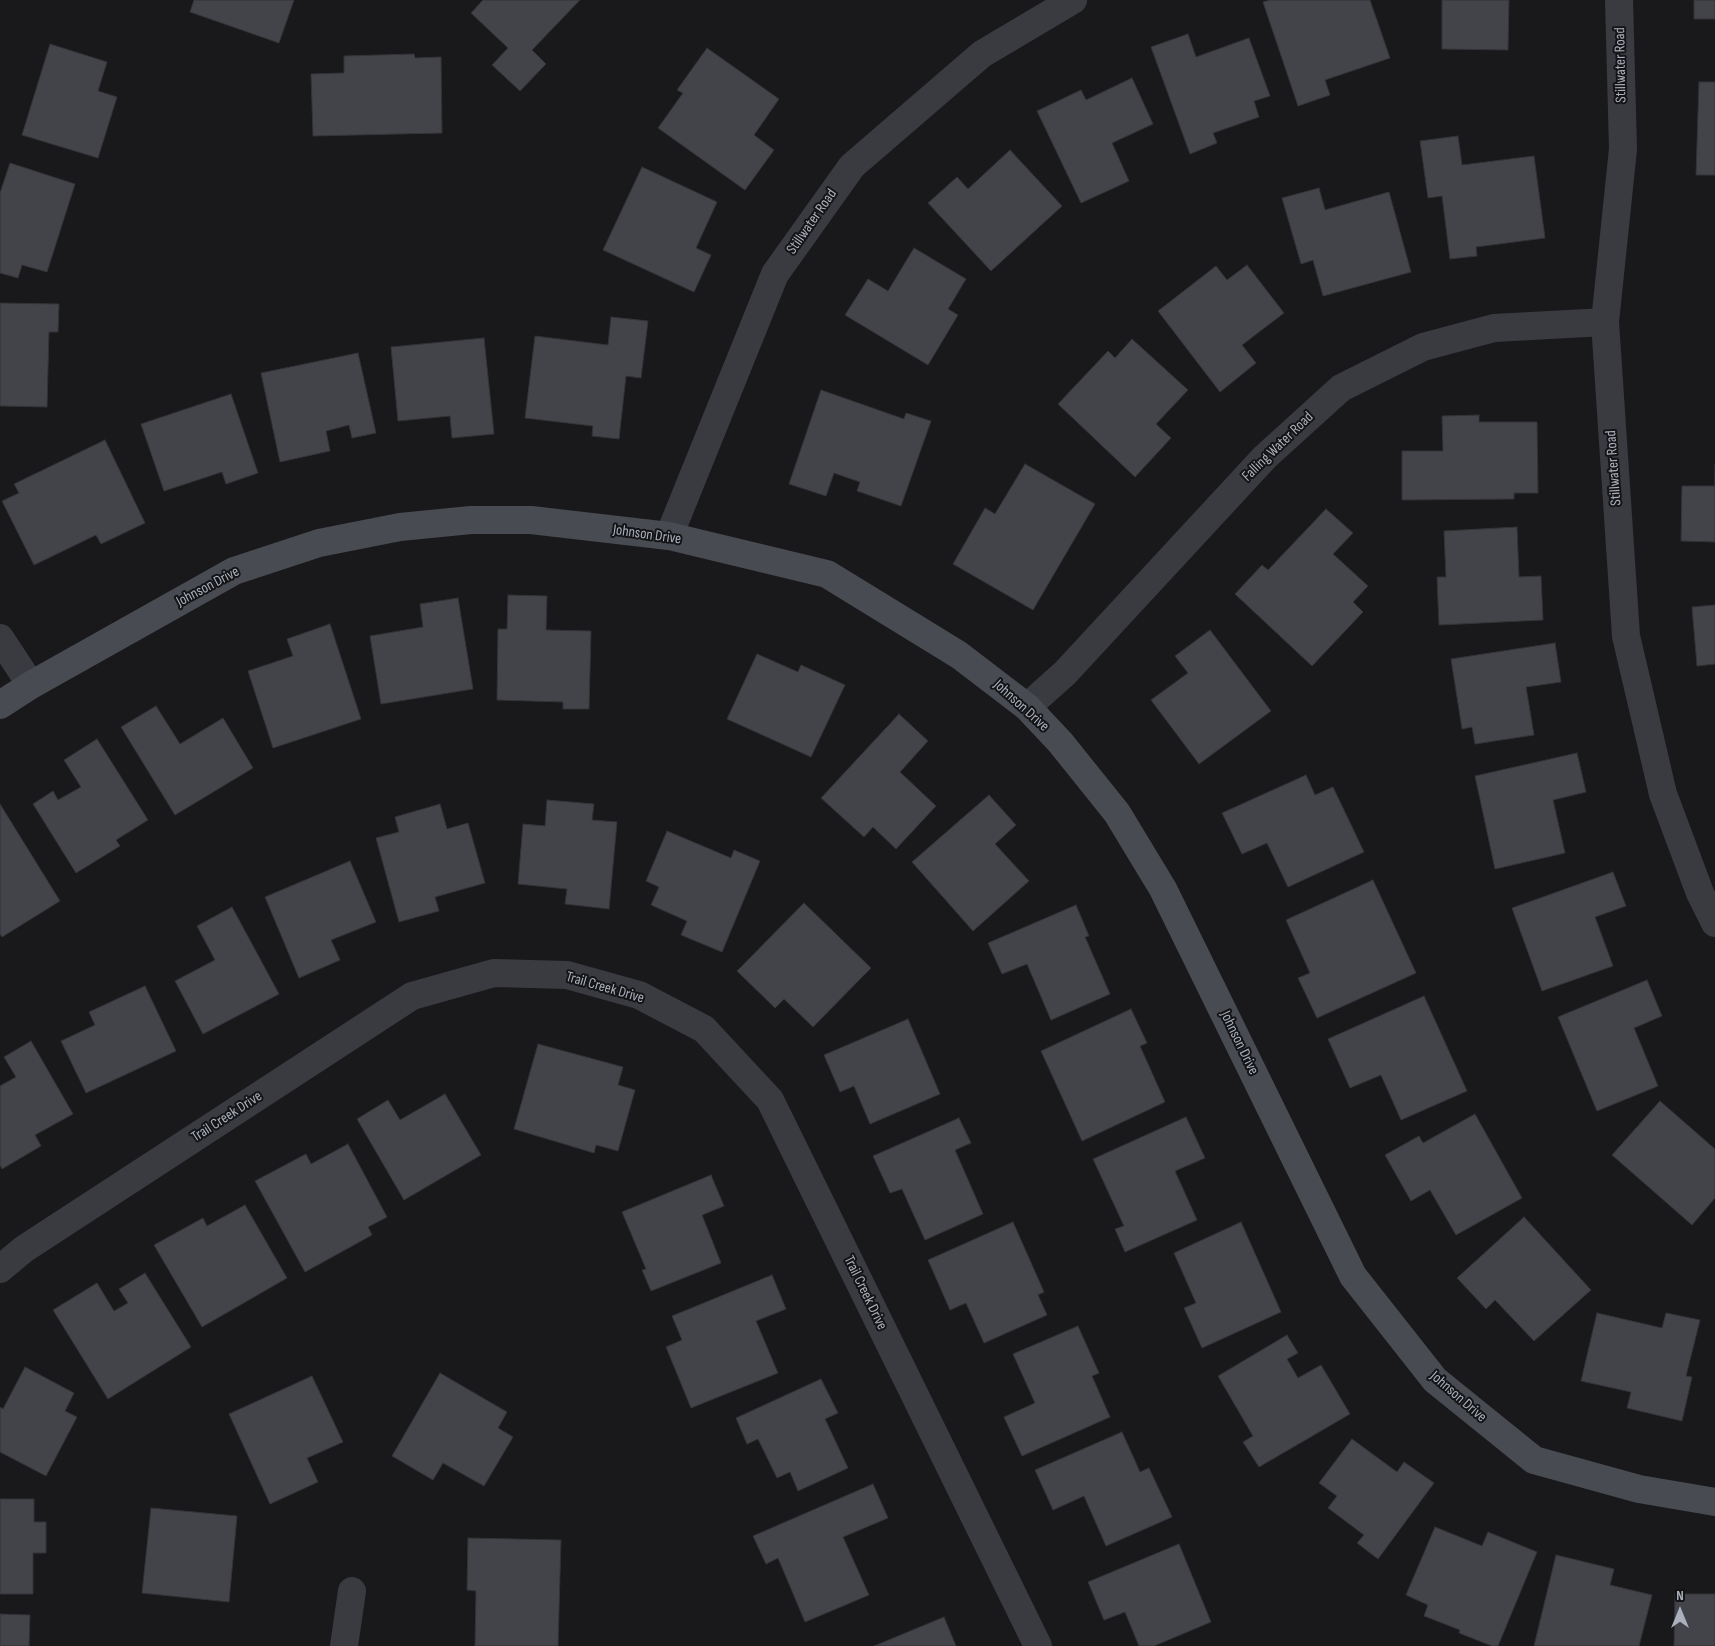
<!DOCTYPE html>
<style>
body{margin:0}
#map{position:relative;width:1715px;height:1646px;overflow:hidden;background:#19191c;font-family:"Sofia Sans Condensed",sans-serif}
canvas{display:block}
.north{position:absolute;left:1655px;top:1586px;width:50px;height:50px;-webkit-text-stroke:4px #141417;paint-order:stroke;rotate:0deg;font-size:14px;font-weight:700;line-height:20px;text-align:center;color:#abb1bc}
.north::after{content:'';display:block;margin:auto;width:18px;height:22px;background:#abb1bc;clip-path:polygon(50% 0,100% 100%,50% 72%,0 100%)}
</style>
<div id="map">
<canvas width="1715" height="1646"></canvas>
<div class="north">N</div>
</div>
<script>
const ctx = document.querySelector('canvas').getContext('2d');
ctx.lineJoin = 'round';
function fill(path, color) { ctx.fillStyle = color; ctx.fill(path, 'evenodd'); }
const toPath = rows => new Path2D(rows.map(r => 'M' + r).join(''));
function trace(path, color, width, dash) { ctx.strokeStyle = color; ctx.lineWidth = width; ctx.lineCap = dash ? 'butt' : 'round'; ctx.setLineDash(dash || []); ctx.stroke(path); }
function write(font, color, halo, rows, align = 'center') {
  ctx.font = font + ' "Sofia Sans Condensed",sans-serif'; ctx.lineWidth = 4; ctx.setLineDash([]); ctx.textBaseline = 'middle'; ctx.strokeStyle = halo; ctx.fillStyle = color; for (const [text, x, y, turn = 0] of rows) {
    ctx.save(); ctx.translate(x, y); ctx.rotate((+turn || 0) * Math.PI / 180); ctx.textAlign = isNaN(turn) ? turn : align; if (halo) ctx.strokeText(text, 0, 0); ctx.fillText(text, 0, 0); ctx.restore();
  }
}
const building = toPath([
 [194,0,294,0,279,43,190,12,194,0],
 [483,0,580,0,532,50,546,64,520,91,492,65,508,48,471,13,483,0],
 [1270,0,1370,0,1390,58,1325,80,1330,95,1298,106,1263,2,1270,0],
 [1442,0,1509,0,1508,50,1442,49,1442,0],
 [1694,0,1715,0,1715,19,1694,19,1694,0],
 [1188,34,1196,57,1249,38,1270,96,1254,101,1259,117,1213,133,1217,143,1190,154,1151,47,1188,34],
 [50,44,107,62,98,91,117,97,98,158,22,135,50,44],
 [707,48,779,99,754,135,774,150,745,190,658,128,683,93,677,90,707,48],
 [414,54,415,58,441,57,442,133,313,136,311,74,344,73,344,56,414,54],
 [1132,78,1153,124,1112,143,1129,181,1081,203,1037,111,1081,90,1086,100,1132,78],
 [1699,82,1715,82,1715,175,1696,175,1699,82],
 [1458,136,1462,165,1534,156,1545,238,1476,247,1477,256,1450,259,1442,196,1428,198,1420,141,1458,136],
 [1010,150,1062,206,991,271,928,203,957,177,968,189,1010,150],
 [10,163,75,184,47,272,22,265,18,278,0,273,0,193,10,163],
 [642,167,717,202,696,248,711,255,694,292,603,250,642,167],
 [1319,188,1325,210,1389,192,1411,272,1323,296,1313,260,1301,264,1282,198,1319,188],
 [914,248,966,279,948,309,958,315,928,365,845,315,868,279,888,291,914,248],
 [1247,265,1284,313,1242,345,1256,363,1220,392,1158,311,1216,266,1227,280,1247,265],
 [0,303,59,304,58,332,49,332,47,407,0,406,0,303],
 [611,317,648,321,641,378,626,376,619,439,592,436,593,426,525,418,535,336,608,345,611,317],
 [484,338,494,434,452,438,450,416,398,421,391,347,484,338],
 [1132,339,1188,390,1156,424,1171,438,1135,477,1058,404,1108,351,1115,358,1132,339],
 [358,353,376,433,352,438,349,425,326,431,330,451,280,462,261,373,358,353],
 [821,390,904,419,906,413,931,421,901,506,857,491,860,482,834,473,826,496,789,484,821,390],
 [231,394,258,473,226,484,222,472,164,491,141,424,231,394],
 [1479,415,1479,422,1537,422,1538,493,1514,493,1514,499,1402,500,1402,451,1443,451,1442,416,1479,415],
 [105,440,145,523,101,544,96,535,34,565,2,501,19,493,14,484,105,440],
 [1025,464,1095,504,1033,610,953,564,985,508,995,514,1025,464],
 [1715,465,1715,542,1681,541,1682,486,1715,486,1715,465],
 [1326,509,1353,533,1333,554,1368,586,1353,602,1363,612,1312,666,1235,594,1262,565,1268,570,1326,509],
 [1517,527,1519,577,1541,576,1543,620,1439,625,1437,577,1446,577,1444,531,1517,527],
 [508,595,547,596,546,630,591,631,589,709,563,709,563,702,497,700,498,629,507,629,508,595],
 [458,598,473,689,381,704,370,636,423,627,420,604,458,598],
 [1715,605,1715,664,1697,666,1692,607,1715,605],
 [330,624,361,719,273,748,248,671,293,656,287,639,330,624],
 [1210,630,1271,711,1199,764,1151,700,1188,673,1175,656,1210,630],
 [1555,643,1561,682,1526,687,1534,735,1475,744,1472,727,1462,729,1451,659,1555,643],
 [757,654,798,672,801,665,845,685,811,757,727,719,757,654],
 [156,706,180,744,223,718,253,768,175,815,121,727,156,706],
 [899,714,928,741,900,772,936,806,896,849,873,827,864,837,821,798,899,714],
 [97,739,148,820,116,840,120,846,76,873,33,804,53,791,58,800,81,787,64,760,97,739],
 [1577,753,1586,792,1553,800,1565,853,1495,869,1475,776,1577,753],
 [1306,775,1315,795,1333,787,1364,852,1288,887,1267,843,1242,854,1222,813,1306,775],
 [989,795,1016,825,995,844,1029,881,973,931,912,862,989,795],
 [547,800,594,804,592,820,617,822,609,909,565,904,567,889,518,884,523,824,545,826,547,800],
 [0,804,60,901,2,937,0,934,0,804],
 [440,804,447,829,468,823,485,883,435,897,439,911,399,922,376,838,399,832,395,817,440,804],
 [667,831,731,858,734,850,760,861,722,952,681,935,687,921,651,905,659,887,646,881,667,831],
 [350,861,376,922,331,940,340,960,299,978,265,897,350,861],
 [1613,872,1626,906,1595,917,1613,966,1542,991,1512,908,1613,872],
 [1373,880,1416,973,1317,1018,1298,978,1310,973,1286,920,1373,880],
 [804,903,871,968,813,1027,784,999,775,1008,737,971,804,903],
 [1076,905,1089,936,1085,937,1110,994,1051,1020,1027,964,1002,974,988,943,1076,905],
 [232,907,279,994,203,1034,175,981,215,960,197,926,232,907],
 [1647,980,1662,1016,1634,1028,1658,1086,1597,1111,1558,1017,1647,980],
 [145,986,176,1051,86,1093,61,1041,95,1025,89,1012,145,986],
 [1424,996,1467,1091,1401,1120,1381,1075,1350,1088,1328,1039,1424,996],
 [1131,1009,1147,1043,1140,1046,1165,1102,1082,1141,1041,1051,1131,1009],
 [908,1019,940,1094,870,1124,854,1086,840,1092,824,1055,908,1019],
 [31,1041,73,1114,35,1135,41,1146,2,1169,0,1165,0,1086,16,1077,4,1057,31,1041],
 [538,1044,623,1067,618,1085,635,1090,618,1151,596,1145,594,1153,514,1129,538,1044],
 [445,1094,481,1155,404,1200,357,1119,388,1100,400,1120,445,1094],
 [1660,1101,1715,1149,1715,1198,1692,1225,1612,1155,1660,1101],
 [1475,1114,1522,1198,1456,1235,1430,1190,1411,1201,1385,1155,1419,1136,1423,1143,1475,1114],
 [1186,1117,1205,1158,1175,1171,1197,1220,1125,1252,1115,1229,1124,1226,1093,1159,1186,1117],
 [959,1118,971,1143,955,1150,983,1214,925,1240,902,1189,890,1193,873,1156,959,1118],
 [348,1144,387,1217,368,1227,372,1235,305,1272,255,1181,306,1154,311,1164,348,1144],
 [711,1175,724,1206,702,1215,721,1263,651,1291,642,1270,646,1269,622,1212,711,1175],
 [245,1205,287,1278,202,1327,154,1245,203,1218,207,1226,245,1205],
 [1524,1217,1591,1290,1534,1341,1495,1300,1486,1309,1457,1278,1524,1217],
 [1013,1222,1044,1292,1038,1295,1047,1315,984,1343,966,1303,950,1310,928,1260,1013,1222],
 [1241,1222,1281,1312,1202,1348,1184,1308,1196,1303,1174,1253,1241,1222],
 [145,1273,191,1347,108,1399,53,1310,97,1283,114,1311,128,1303,119,1289,145,1273],
 [772,1275,786,1309,756,1321,778,1373,691,1408,666,1347,682,1340,672,1316,772,1275],
 [1597,1313,1662,1328,1666,1313,1700,1320,1686,1376,1692,1377,1682,1421,1627,1408,1631,1392,1581,1381,1597,1313],
 [1078,1326,1099,1373,1092,1376,1110,1417,1022,1456,1004,1417,1035,1403,1013,1354,1078,1326],
 [1287,1335,1298,1353,1287,1359,1298,1378,1321,1365,1350,1414,1259,1467,1243,1442,1253,1436,1218,1376,1287,1335],
 [25,1367,74,1393,65,1411,77,1417,46,1476,0,1452,0,1407,3,1409,25,1367],
 [440,1373,507,1412,498,1428,513,1437,484,1486,443,1463,433,1480,392,1456,440,1373],
 [312,1376,343,1442,307,1458,318,1482,270,1504,229,1414,312,1376],
 [821,1379,838,1413,825,1419,848,1468,798,1491,790,1472,777,1478,758,1439,747,1444,736,1418,821,1379],
 [1122,1432,1140,1472,1149,1468,1172,1517,1106,1546,1084,1496,1053,1510,1035,1470,1122,1432],
 [1352,1439,1397,1472,1404,1462,1434,1483,1378,1559,1357,1543,1364,1535,1328,1508,1337,1496,1319,1483,1352,1439],
 [873,1484,888,1518,843,1537,869,1595,805,1622,778,1558,766,1564,753,1536,873,1484],
 [0,1499,34,1499,34,1522,46,1522,46,1553,33,1553,33,1594,0,1594,0,1499],
 [151,1508,237,1516,229,1602,142,1593,151,1508],
 [1435,1527,1482,1546,1488,1532,1537,1552,1498,1646,1492,1646,1459,1633,1460,1630,1424,1616,1428,1605,1406,1595,1435,1527],
 [468,1538,561,1540,558,1646,475,1646,476,1591,467,1590,468,1538],
 [1179,1544,1211,1622,1154,1646,1139,1646,1125,1612,1104,1620,1088,1582,1179,1544],
 [1556,1555,1614,1569,1610,1585,1652,1595,1639,1646,1534,1646,1556,1555],
 [1675,1594,1715,1594,1715,1646,1674,1646,1675,1594],
 [0,1614,30,1615,29,1646,0,1646,0,1614],
 [944,1617,956,1646,874,1646,944,1617]
]);
fill(building, '#434449');
trace(building, '#333338', 1);
trace(toPath([
 [1619,0,1623,149,1605,322,1626,636,1663,794,1700,893,1715,923],
 [669,536,775,274,852,166,982,54,1073,0],
 [0,638,31,685],
 [1027,707,1065,673,1265,457,1341,388,1423,347,1494,328,1605,322],
 [0,1269,24,1249,412,996,494,973,567,975,639,995,704,1029,770,1100,1038,1646],
 [344,1646,352,1591]
]), '#3a3b41', 28);
trace(toPath([
 [0,705,31,685,234,571,319,543,400,527,471,520,531,520,669,536,827,574,959,655,1027,707,1060,742,1117,813,1163,889,1353,1276,1435,1380,1534,1460,1639,1489,1715,1502]
]), '#484b51', 28);
write('15px', '#abb1bc', '#141417', [
 ["Stillwater Road",1621,65,-91],
 ["Stillwater Road",812,222,-55],
 ["Falling Water Road",1278,447,-44],
 ["Stillwater Road",1614,468,-94],
 ["Johnson Drive",647,535,8],
 ["Johnson Drive",208,587,-28],
 ["Johnson Drive",1021,706,42],
 ["Trail Creek Drive",605,988,16],
 ["Johnson Drive",1239,1043,64],
 ["Trail Creek Drive",227,1117,-33],
 ["Trail Creek Drive",865,1293,64],
 ["Johnson Drive",1458,1397,41]
]);
</script>
